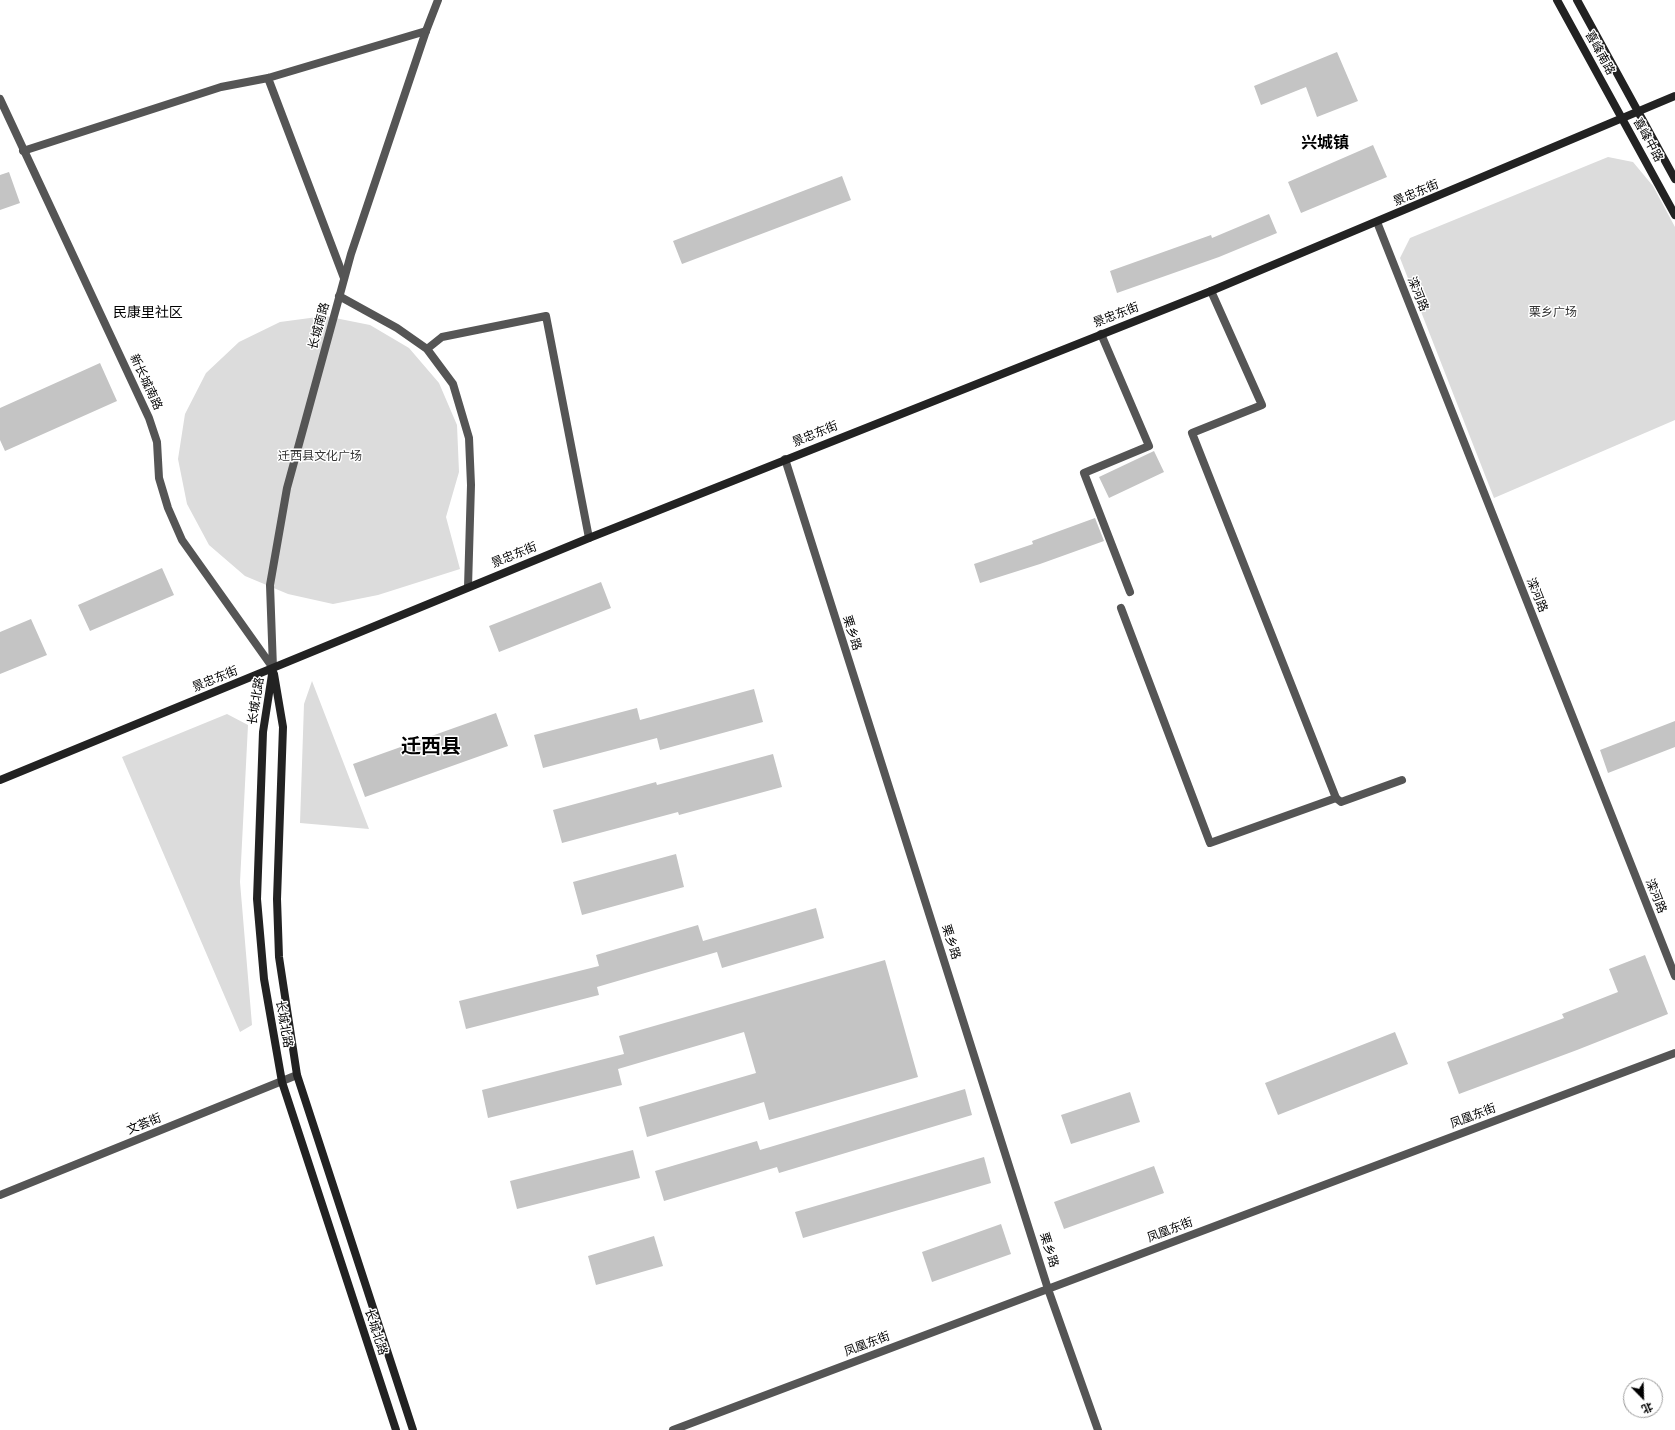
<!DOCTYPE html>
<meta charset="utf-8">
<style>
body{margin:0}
#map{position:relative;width:1675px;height:1430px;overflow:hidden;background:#fff;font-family:"Public Sans","Noto Sans SC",sans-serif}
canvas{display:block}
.north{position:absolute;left:1623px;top:1378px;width:40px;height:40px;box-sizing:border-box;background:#fff;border:1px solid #999;border-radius:50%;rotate:157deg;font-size:11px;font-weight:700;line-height:16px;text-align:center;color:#000}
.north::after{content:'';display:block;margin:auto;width:14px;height:18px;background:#000;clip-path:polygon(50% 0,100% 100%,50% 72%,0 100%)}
</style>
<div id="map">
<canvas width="1675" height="1430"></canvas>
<div class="north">北</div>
</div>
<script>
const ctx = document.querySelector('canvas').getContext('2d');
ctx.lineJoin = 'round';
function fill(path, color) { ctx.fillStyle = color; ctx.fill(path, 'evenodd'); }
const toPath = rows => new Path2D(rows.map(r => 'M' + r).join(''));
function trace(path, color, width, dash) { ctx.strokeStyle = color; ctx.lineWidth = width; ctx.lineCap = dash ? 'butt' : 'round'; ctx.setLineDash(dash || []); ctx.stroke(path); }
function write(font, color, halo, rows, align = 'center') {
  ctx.font = font + ' "Public Sans","Noto Sans SC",sans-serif'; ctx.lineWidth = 3; ctx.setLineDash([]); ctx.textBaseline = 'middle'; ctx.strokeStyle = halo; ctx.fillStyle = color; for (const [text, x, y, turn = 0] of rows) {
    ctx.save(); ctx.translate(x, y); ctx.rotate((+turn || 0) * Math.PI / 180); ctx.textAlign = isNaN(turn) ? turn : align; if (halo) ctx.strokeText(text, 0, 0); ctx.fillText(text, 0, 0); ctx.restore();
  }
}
fill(toPath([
 [1608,157,1633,162,1653,186,1675,227,1675,420,1494,498,1400,258,1410,238],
 [325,316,370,325,409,348,439,383,457,425,459,472,446,517,460,569,378,595,333,604,288,594,245,576,209,545,187,504,178,459,185,414,206,373,239,342,280,322],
 [312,681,369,829,300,823,304,704],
 [227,714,248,725,240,882,252,1025,240,1032,122,757]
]), '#dcdcdc');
fill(toPath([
 [1337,52,1358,101,1317,117,1306,87,1261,105,1254,86],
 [1373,145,1387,177,1301,213,1288,182],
 [9,172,20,203,0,210,0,175],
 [842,176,851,200,682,264,673,241],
 [1269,214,1277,233,1219,257,1117,293,1110,271,1211,235,1212,238],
 [100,363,117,401,5,451,0,440,0,408],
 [1154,451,1164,472,1109,498,1099,477],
 [1095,518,1104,541,1040,564,980,583,974,564,1033,544,1032,541],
 [162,568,174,595,90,631,78,605],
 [601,582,611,608,499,652,489,626],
 [31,619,47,655,0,674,0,632],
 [754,689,763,722,660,750,657,738,543,768,534,735,637,708,640,720],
 [496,713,508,746,365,797,353,764],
 [1675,721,1675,747,1608,773,1600,750],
 [773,754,782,787,679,815,678,812,562,843,553,810,656,782,657,785],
 [676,854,684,887,582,915,573,882],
 [816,908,824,938,722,968,717,952,597,987,599,995,466,1029,459,1001,599,966,596,955,698,925,703,941],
 [1645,955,1668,1014,1577,1050,1459,1094,1447,1062,1564,1018,1562,1014,1618,992,1609,969],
 [885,960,918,1077,769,1120,764,1102,647,1137,639,1107,756,1073,744,1032,618,1069,622,1085,488,1118,482,1090,624,1054,619,1036],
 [1395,1032,1408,1064,1278,1115,1265,1083],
 [965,1089,972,1115,779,1173,777,1167,664,1201,655,1171,757,1141,760,1150],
 [1130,1092,1140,1122,1071,1144,1061,1115],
 [633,1150,640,1178,517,1209,510,1181],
 [984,1157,991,1183,803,1238,795,1212],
 [1154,1166,1164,1193,1064,1229,1054,1202],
 [1001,1224,1011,1254,932,1282,922,1252],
 [654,1236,663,1266,596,1285,588,1256]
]), '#c4c4c4');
trace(toPath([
 [339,296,397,328,427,349,453,384,469,438,471,485,468,587],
 [427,349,442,337,546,316,589,538],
 [1336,798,1341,802,1402,780]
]), '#555', 8);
trace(toPath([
 [268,78,344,278],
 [23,151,221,87,268,78,426,31],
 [1101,334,1149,446,1084,473,1130,592],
 [1121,608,1210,843,1336,798,1192,433,1262,405,1211,291]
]), '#555', 8);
trace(toPath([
 [0,99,149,418,157,442,159,478,168,508,182,540,273,668],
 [1377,222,1675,976],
 [785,459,1048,1289,1098,1430],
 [273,668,270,585,287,488,351,254,426,31,438,0],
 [0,1195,297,1075],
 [673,1430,1675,1053]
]), '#555', 8);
trace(toPath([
 [1557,0,1675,215],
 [1577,0,1675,179],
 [273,668,263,732,257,899,264,979,282,1082,396,1430],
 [274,674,283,727,277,899,279,957,297,1075,413,1430],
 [0,780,589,538,1211,291,1675,96]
]), '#222', 8);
write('12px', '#000', '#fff', [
 ["喜峰南路",1600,53,61],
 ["喜峰中路",1648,140,61],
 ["景忠东街",1416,193,-23],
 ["滦河路",1418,294,68],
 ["景忠东街",1116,315,-21],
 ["长城南路",319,326,-75],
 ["新长城南路",146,382,65],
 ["景忠东街",815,434,-22],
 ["景忠东街",514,555,-22],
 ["滦河路",1537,595,68],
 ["栗乡路",852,633,72],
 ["景忠东街",215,679,-22],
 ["长城北路",256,701,-81],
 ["滦河路",1656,896,68],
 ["栗乡路",951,942,72],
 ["长城北路",284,1024,80],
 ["凤凰东街",1473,1116,-21],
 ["文荟街",144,1124,-22],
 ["凤凰东街",1170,1230,-21],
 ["栗乡路",1049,1250,72],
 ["长城北路",376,1332,72],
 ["凤凰东街",867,1344,-21]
]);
write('12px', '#333', '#fff', [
 ["栗乡广场",1553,312],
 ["迁西县文化广场",320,456]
]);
write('14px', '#000', '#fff', [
 ["民康里社区",148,313]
]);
write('bold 16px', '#000', '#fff', [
 ["兴城镇",1325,143]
]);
write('bold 20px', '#000', '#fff', [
 ["迁西县",431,747]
]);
</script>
